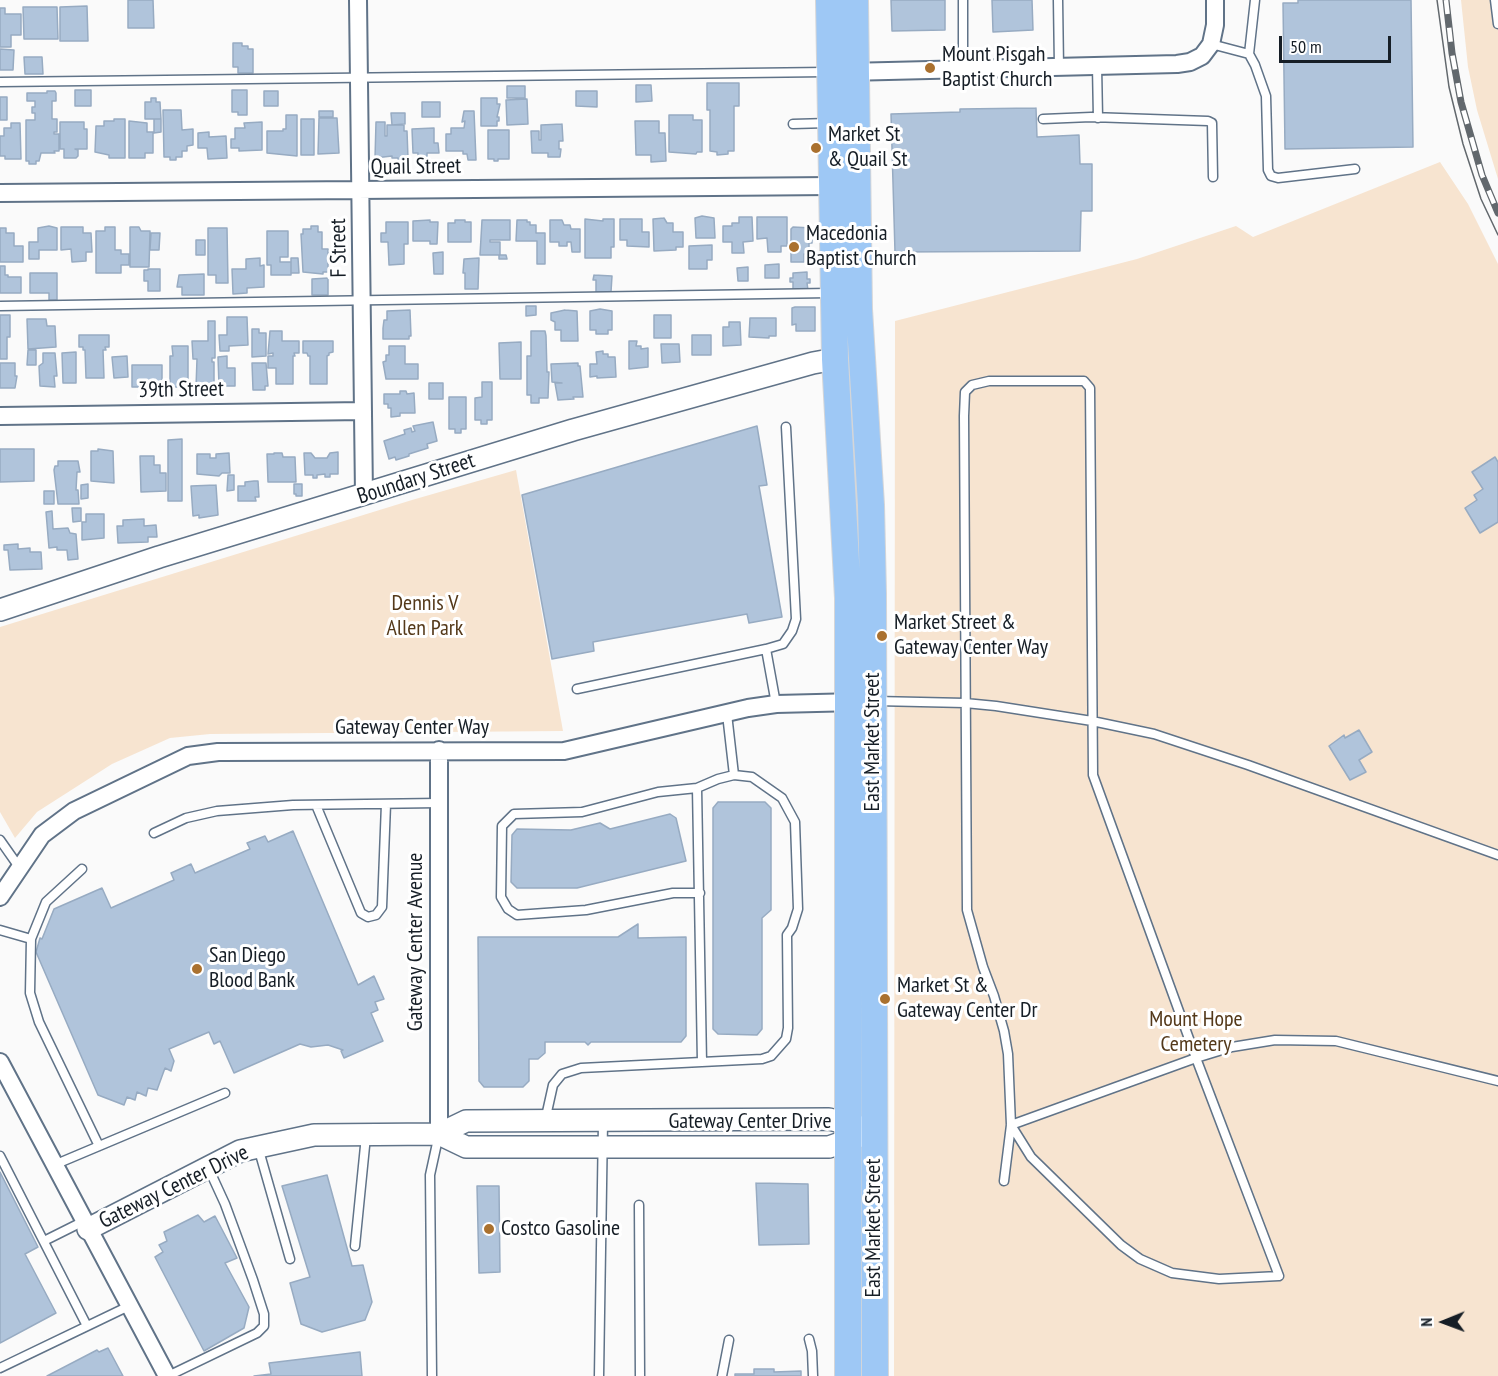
<!DOCTYPE html>
<style>
body{margin:0}
#map{position:relative;width:1498px;height:1376px;overflow:hidden;background:#fafafa;font-family:"PT Sans Narrow",sans-serif}
canvas{display:block}
.north{position:absolute;left:1414px;top:1292px;width:60px;height:60px;-webkit-text-stroke:4px #fff;paint-order:stroke;rotate:269deg;font-size:16px;font-weight:700;line-height:24px;text-align:center;color:#161e26}
.north::after{content:'';display:block;margin:auto;width:21px;height:27px;background:#161e26;clip-path:polygon(50% 0,100% 100%,50% 72%,0 100%)}
.scale{position:absolute;left:1279px;top:36px;width:112px;height:27px;box-sizing:border-box;border:3px solid #161e26;border-top:0;padding-left:8px;font-size:18px;line-height:21px;white-space:nowrap;color:#161e26;-webkit-text-stroke:4px #fff;paint-order:stroke}
</style>
<div id="map">
<canvas width="1498" height="1376"></canvas>
<div class="north">N</div>
<div class="scale">50 m</div>
</div>
<script>
const ctx = document.querySelector('canvas').getContext('2d');
ctx.lineJoin = 'round';
function fill(path, color) { ctx.fillStyle = color; ctx.fill(path, 'evenodd'); }
const toPath = rows => new Path2D(rows.map(r => 'M' + r).join(''));
function trace(path, color, width, dash) { ctx.strokeStyle = color; ctx.lineWidth = width; ctx.lineCap = dash ? 'butt' : 'round'; ctx.setLineDash(dash || []); ctx.stroke(path); }
function write(font, color, halo, rows, align = 'center') {
  ctx.font = font + ' "PT Sans Narrow",sans-serif'; ctx.lineWidth = 6; ctx.setLineDash([]); ctx.textBaseline = 'middle'; ctx.strokeStyle = halo; ctx.fillStyle = color; for (const [text, x, y, turn = 0] of rows) {
    ctx.save(); ctx.translate(x, y); ctx.rotate((+turn || 0) * Math.PI / 180); ctx.textAlign = isNaN(turn) ? turn : align; if (halo) ctx.strokeText(text, 0, 0); ctx.fillText(text, 0, 0); ctx.restore();
  }
}
fill(toPath([
 [1461,0,1498,0,1498,179,1477,110,1468,67],
 [1440,162,1468,204,1498,264,1498,1376,894,1376,895,321,1137,259,1236,226,1253,237],
 [516,470,563,731,210,734,170,738,112,764,37,812,15,838,0,812,0,627,412,500]
]), '#f7e4d0');
const building = toPath([
 [128,0,153,0,154,28,128,28,128,0],
 [891,0,945,0,945,30,892,31,891,0],
 [992,0,1032,0,1033,30,993,32,992,0],
 [1298,0,1411,0,1413,147,1285,149,1283,3,1298,3,1298,0],
 [87,6,88,41,60,41,60,7,87,6],
 [23,7,57,7,58,39,24,39,23,7],
 [0,8,5,8,5,14,21,14,21,35,11,35,11,47,0,47,0,8],
 [233,43,242,43,242,46,248,46,248,49,253,49,253,73,238,73,238,67,233,67,233,43],
 [0,49,14,50,13,70,0,70,0,49],
 [24,57,42,57,43,74,25,74,24,57],
 [707,83,739,83,739,106,734,106,734,151,728,151,728,154,717,155,717,152,710,151,710,110,707,110,707,83],
 [636,85,651,85,652,101,636,102,636,85],
 [507,86,525,86,525,98,507,98,507,86],
 [75,90,91,90,91,106,75,106,75,90],
 [232,90,247,90,247,115,238,115,238,112,232,112,232,90],
 [47,91,55,91,56,93,56,101,52,101,52,119,57,119,57,132,54,132,54,134,59,134,59,151,54,151,55,153,41,153,39,161,36,161,36,164,29,164,29,161,26,161,26,120,35,120,35,113,32,113,32,107,35,107,35,101,27,101,27,93,47,93,47,91],
 [264,91,278,91,278,106,264,106,264,91],
 [576,91,597,91,597,107,576,106,576,91],
 [0,97,7,97,7,120,0,120,0,97],
 [151,98,156,98,156,102,160,102,161,119,145,119,145,102,151,102,151,98],
 [481,98,497,98,497,104,500,104,497,117,499,117,499,121,497,121,497,126,481,126,481,98],
 [527,99,528,124,507,125,506,100,527,99],
 [422,102,440,102,440,117,422,117,422,102],
 [1036,108,1037,137,1079,135,1080,164,1092,164,1092,211,1081,211,1080,251,895,252,891,114,960,112,960,109,1036,108],
 [163,110,181,110,182,130,193,129,193,145,187,146,187,151,182,151,182,157,176,157,176,160,170,160,170,157,164,157,163,110],
 [319,111,333,111,333,117,319,117,319,111],
 [464,111,474,111,476,160,468,160,467,154,463,154,463,151,446,151,446,134,451,134,451,128,464,128,465,121,462,122,464,111],
 [391,113,405,113,405,124,392,125,391,113],
 [286,115,297,115,297,156,267,153,267,131,283,131,283,129,286,129,286,115],
 [669,115,693,115,693,120,702,120,702,152,697,152,696,154,669,152,669,115],
 [319,118,337,118,339,153,318,154,319,118],
 [114,119,125,119,125,158,109,158,109,155,95,152,96,126,104,126,104,121,114,121,114,119],
 [154,119,161,119,161,132,154,133,154,119],
 [301,119,314,119,314,155,301,155,301,119],
 [129,121,147,123,147,132,153,132,153,153,145,153,145,158,129,158,129,121],
 [635,121,659,121,659,133,665,133,666,161,651,162,651,155,636,155,635,121],
 [60,122,84,122,84,129,87,129,87,149,75,149,78,150,78,156,76,158,64,158,64,149,60,149,60,122],
 [262,122,262,150,239,151,239,148,231,148,231,139,235,139,235,128,245,128,244,123,262,122],
 [376,122,385,122,385,136,387,136,387,125,404,125,404,131,407,131,408,158,406,158,406,161,398,162,398,158,392,158,392,156,375,158,376,122],
 [11,123,20,123,21,159,5,159,5,156,0,156,0,136,4,136,4,128,11,128,11,123],
 [562,124,563,141,559,141,559,149,561,149,560,157,548,157,548,153,532,153,531,131,539,131,539,140,541,140,541,125,562,124],
 [434,128,434,143,438,143,439,153,427,153,427,157,418,157,418,153,413,153,412,129,434,128],
 [488,130,509,130,509,159,498,159,498,161,494,161,494,159,488,159,488,130],
 [209,132,209,137,226,136,227,158,208,159,207,148,198,148,198,133,209,132],
 [702,216,714,218,715,238,696,238,695,218,702,216],
 [739,217,752,217,753,241,743,242,744,253,732,253,732,242,723,242,723,226,732,226,732,223,739,223,739,217],
 [757,217,787,217,787,246,781,246,781,252,768,252,767,238,757,239,757,217],
 [664,218,667,223,673,223,673,232,683,232,683,247,676,247,676,250,654,251,653,219,664,218],
 [585,219,603,221,603,219,614,219,614,247,611,247,611,258,585,258,585,219],
 [620,219,642,219,642,232,649,232,649,247,627,246,627,240,620,240,620,219],
 [430,220,430,222,438,222,437,244,430,244,430,241,413,241,413,221,430,220],
 [455,220,465,220,465,222,471,222,471,242,448,242,448,223,455,223,455,220],
 [482,220,510,220,510,240,490,240,490,242,500,242,500,255,506,255,507,259,499,259,499,255,480,255,482,220],
 [517,220,527,220,527,222,530,222,530,225,536,225,536,233,545,233,545,264,537,264,537,241,516,241,517,220],
 [550,220,562,220,564,225,570,225,571,229,580,229,580,252,572,252,571,242,567,242,567,246,559,246,559,242,550,242,550,220],
 [386,222,408,222,408,244,404,244,404,264,389,265,388,242,381,242,381,233,386,233,386,222],
 [49,226,57,228,57,250,39,250,39,259,29,259,29,242,38,242,38,228,49,226],
 [311,226,318,226,318,232,322,232,322,249,328,249,328,272,323,272,323,274,303,272,301,234,303,234,303,229,311,229,311,226],
 [61,227,83,227,83,233,91,233,92,252,86,252,86,261,72,262,71,249,61,250,61,227],
 [105,227,115,227,115,250,121,250,121,254,129,254,129,265,121,265,121,273,96,273,96,231,105,231,105,227],
 [130,227,139,227,141,231,150,231,149,267,130,267,130,227],
 [793,227,812,228,812,243,809,243,809,254,804,254,804,262,791,262,791,229,793,227],
 [0,228,6,228,6,233,14,233,14,246,23,246,23,262,0,262,0,228],
 [208,228,227,228,228,283,216,283,216,275,208,275,208,228],
 [267,231,288,231,288,257,280,257,280,262,291,262,291,275,271,275,271,265,267,265,267,231],
 [151,233,160,233,159,250,150,250,151,233],
 [196,240,205,240,205,255,196,255,196,240],
 [712,245,712,260,707,260,707,269,689,269,689,246,712,245],
 [443,252,443,274,434,274,433,253,443,252],
 [260,258,260,266,264,265,264,287,247,288,247,293,233,294,232,269,246,269,246,259,260,258],
 [291,258,298,258,299,273,291,273,291,258],
 [479,258,478,289,465,289,465,273,463,273,464,259,479,258],
 [779,264,779,278,765,278,765,265,779,264],
 [0,266,5,266,5,275,8,275,8,277,21,277,21,293,0,293,0,266],
 [748,267,748,281,738,281,737,268,748,267],
 [148,269,160,269,160,291,148,291,148,281,144,281,144,270,148,270,148,269],
 [807,272,807,279,810,279,810,283,807,283,808,290,793,290,793,282,790,282,790,278,793,278,793,273,807,272],
 [30,273,57,273,57,300,49,300,49,293,30,293,30,273],
 [204,274,204,295,182,295,182,287,177,287,179,275,204,274],
 [594,275,612,276,611,292,596,292,596,280,593,280,594,275],
 [328,278,328,295,312,295,312,279,328,278],
 [526,306,536,306,536,315,526,316,526,306],
 [795,307,815,307,815,331,796,331,796,324,792,325,792,308,795,307],
 [600,309,612,311,612,330,608,330,608,334,596,334,596,330,590,330,590,311,600,309],
 [410,310,411,336,409,336,409,339,383,339,383,328,384,320,387,320,387,311,410,310],
 [565,310,577,311,578,341,561,341,561,330,555,330,555,322,551,320,551,313,565,310],
 [0,315,10,315,10,337,7,337,7,359,0,359,0,315],
 [654,315,671,315,671,338,654,338,654,315],
 [227,317,247,317,248,345,229,346,229,351,220,351,219,335,227,335,227,317],
 [750,318,776,318,776,336,769,336,769,338,749,337,750,318],
 [27,319,46,319,47,326,55,326,56,347,28,349,27,319],
 [208,321,215,321,215,358,212,358,212,362,214,362,214,387,196,387,197,359,193,359,192,341,208,341,208,321],
 [729,322,740,322,741,345,723,346,723,327,729,327,729,322],
 [252,329,259,329,259,333,266,333,266,356,252,357,252,329],
 [270,331,282,331,282,341,299,341,299,353,294,353,295,356,293,356,293,384,276,384,276,368,268,368,268,356,273,356,273,353,268,354,270,331],
 [531,331,545,331,546,336,547,372,549,372,548,398,539,398,539,403,531,403,531,395,527,395,527,356,531,356,531,331],
 [79,335,109,335,109,347,105,347,106,350,103,350,104,378,86,378,85,350,83,350,83,347,79,347,79,335],
 [692,335,711,335,711,355,692,355,692,335],
 [303,341,333,341,333,352,329,353,329,355,327,356,327,384,310,384,310,356,308,356,307,353,303,353,303,341],
 [629,341,637,341,636,346,641,346,641,349,648,348,648,367,629,369,629,341],
 [521,342,521,379,500,379,499,343,521,342],
 [661,344,679,344,680,362,662,363,661,344],
 [172,346,188,346,188,387,170,387,170,356,173,356,172,346],
 [389,346,405,346,405,364,418,364,418,379,386,379,383,362,386,361,386,355,389,355,389,346],
 [28,350,36,350,36,365,27,365,28,350],
 [603,351,603,354,608,354,608,357,615,357,616,377,597,378,597,376,590,377,590,364,597,364,596,352,603,351],
 [76,352,76,383,63,383,62,353,76,352],
 [43,353,55,353,57,376,54,376,55,387,40,386,39,366,43,363,43,353],
 [127,356,128,377,114,378,112,357,127,356],
 [227,356,227,368,235,368,235,386,219,386,218,357,227,356],
 [0,363,15,363,15,376,17,376,15,388,0,388,0,363],
 [252,363,266,363,268,386,265,386,265,390,253,390,252,363],
 [578,363,578,366,580,366,583,397,573,397,574,399,558,400,555,383,562,383,552,382,551,364,578,363],
 [132,365,162,365,162,387,132,387,132,365],
 [482,382,492,382,492,420,487,420,487,424,481,424,481,420,475,420,475,398,482,397,482,382],
 [429,383,443,383,443,399,429,399,429,383],
 [400,391,406,391,407,394,414,393,415,413,400,413,400,416,391,417,391,408,388,408,388,404,384,404,384,394,400,394,400,391],
 [449,397,466,397,466,429,461,429,461,433,455,433,455,429,449,429,449,397],
 [433,422,437,441,427,444,428,448,409,454,409,456,396,460,395,457,389,459,384,441,405,434,404,430,411,428,412,432,415,431,413,426,433,422],
 [757,426,767,485,759,486,782,617,749,623,747,614,593,642,594,651,552,659,522,495,757,426],
 [182,439,182,501,168,501,168,440,182,439],
 [0,449,34,449,34,481,0,482,0,449],
 [98,449,113,451,114,483,91,481,91,451,98,451,98,449],
 [338,452,338,474,330,474,330,477,325,477,325,474,317,475,317,478,313,478,313,475,305,475,304,453,311,453,315,458,327,458,330,453,338,452],
 [229,453,230,473,222,473,219,476,197,474,197,454,210,454,210,458,216,458,216,454,229,453],
 [274,453,282,453,283,457,295,457,296,482,268,482,267,454,274,454,274,453],
 [140,456,154,456,154,465,160,465,160,473,166,473,166,491,141,492,140,456],
 [1495,457,1498,462,1498,522,1480,533,1465,508,1477,500,1474,495,1483,489,1472,472,1495,457],
 [58,461,78,461,80,472,77,472,76,490,78,490,79,504,58,504,54,470,55,466,58,466,58,461],
 [228,475,234,475,234,490,227,491,228,475],
 [254,481,258,481,259,497,255,497,256,501,238,501,238,486,245,486,245,482,254,481],
 [88,484,88,498,81,499,81,485,88,484],
 [294,484,302,484,302,496,296,496,296,494,294,494,294,484],
 [216,485,218,515,199,518,199,515,193,516,191,486,216,485],
 [44,491,54,491,54,504,44,504,44,491],
 [72,508,81,508,81,521,73,522,72,508],
 [52,511,53,529,68,528,70,533,76,534,78,559,68,560,67,550,57,550,57,547,49,548,46,512,52,511],
 [86,514,104,514,104,538,82,540,82,522,86,522,86,514],
 [144,519,144,526,156,525,157,537,148,537,148,542,118,543,117,526,123,526,123,520,144,519],
 [18,544,18,549,30,548,30,552,41,552,42,569,10,570,8,550,4,550,4,545,18,544],
 [1359,730,1372,752,1359,760,1366,772,1350,780,1329,746,1344,735,1345,738,1359,730],
 [718,802,765,802,771,808,771,910,762,918,762,1029,757,1035,718,1034,713,1029,713,808,718,802],
 [670,814,676,818,686,861,577,888,517,888,511,882,512,835,517,829,571,830,600,823,610,829,670,814],
 [293,831,358,985,374,976,384,999,375,1002,378,1010,371,1013,383,1041,344,1058,341,1051,343,1050,328,1045,311,1047,300,1044,234,1073,220,1041,214,1044,209,1032,169,1049,174,1061,171,1071,165,1068,157,1090,148,1088,146,1096,137,1092,135,1100,127,1097,124,1105,98,1095,36,952,40,938,42,939,54,909,102,888,111,908,174,880,171,873,191,864,195,873,250,849,247,843,265,836,268,842,293,831],
 [638,924,638,938,686,937,686,1036,681,1042,591,1042,588,1045,585,1042,545,1042,545,1053,538,1059,529,1059,529,1081,523,1087,484,1087,479,1081,478,937,618,937,638,924],
 [0,1172,38,1247,25,1254,56,1313,0,1343,0,1172],
 [327,1175,352,1266,363,1265,372,1302,365,1320,322,1332,301,1324,290,1283,310,1277,282,1186,327,1175],
 [756,1183,808,1184,809,1244,759,1245,756,1183],
 [477,1186,499,1186,500,1272,479,1273,477,1186],
 [198,1215,204,1222,215,1216,237,1258,225,1263,249,1307,244,1328,204,1351,155,1257,163,1252,159,1245,167,1241,164,1232,198,1215],
 [108,1348,123,1376,47,1376,97,1350,99,1352,108,1348],
 [360,1352,362,1376,254,1376,271,1374,269,1363,360,1352],
 [754,1369,774,1369,774,1372,801,1371,801,1376,735,1376,735,1374,754,1374,754,1369]
]);
fill(building, '#b0c4db');
trace(building, '#97abc2', 1.5);
const service = toPath([
 [963,0,963,69],
 [1058,0,1059,67],
 [1495,0,1498,24],
 [1211,44,1249,54,1255,65,1266,96,1268,170,1271,176,1278,178,1355,169],
 [1249,54,1255,0],
 [1097,66,1098,118],
 [0,82,827,72],
 [1043,119,1091,117,1208,121,1212,123,1213,177],
 [793,124,828,123],
 [0,306,830,293],
 [766,649,783,644,792,631,796,619,786,427],
 [577,689,766,649,776,704],
 [876,701,965,703,996,706,1092,721,1154,734,1248,765,1498,855],
 [697,788,658,792,582,812,514,814,502,826,501,897,508,909,517,915,586,910,673,893,700,893],
 [316,805,361,913,368,917,376,915,382,907,386,804],
 [154,833,186,818,217,811,293,805,439,803],
 [0,840,19,867],
 [82,869,46,902,31,939,30,993,39,1022,99,1146],
 [0,930,31,939],
 [702,1062,697,788,718,779,734,775,727,714],
 [545,1121,553,1085,562,1074,581,1068,762,1059,771,1056,786,1039,788,1028,787,935,792,928,798,909,795,822,782,798,752,777,734,775],
 [258,1147,290,1259],
 [0,1156,87,1326],
 [54,1165,225,1093],
 [1004,1181,1011,1125,1008,1054,1004,1031,994,996,983,967,967,910,964,416,965,392,972,385,989,381,1084,381,1090,388,1093,775,1196,1058,1279,1276,1219,1279,1172,1273,1140,1259,1121,1245,1031,1157,1011,1125,1196,1058,1232,1047,1275,1040,1336,1041,1498,1081],
 [639,1205,640,1376],
 [44,1241,84,1221],
 [355,1246,366,1136],
 [809,1339,812,1351,813,1376],
 [0,1368,129,1306],
 [168,1376,257,1333,264,1326,264,1314,253,1280,225,1204,208,1167],
 [432,1376,430,1175,439,1134],
 [599,1376,603,1122],
 [722,1376,729,1340]
]);
const minor = toPath([
 [358,0,364,495],
 [847,72,1177,64,1190,62,1202,56,1211,44,1215,25,1215,0],
 [0,193,832,186],
 [0,416,363,411],
 [439,750,439,1134],
 [0,897,42,835,74,811,188,756,218,752,564,751,748,708,776,704,857,702],
 [0,1062,167,1376]
]);
const tertiary = toPath([
 [0,610,159,557,573,430,813,363,835,359],
 [439,1134,466,1121,829,1119,864,1128],
 [88,1229,240,1151,314,1135,439,1134,466,1147,829,1147,863,1135]
]);
const primary = toPath([
 [829,0,835,359,848,598,848,1376],
 [855,0,859,309,871,505,873,594,875,1376]
]);
trace(service, '#607388', 11);
trace(minor, '#607388', 20);
trace(tertiary, '#607388', 24);
trace(primary, '#d5d6d8', 28);
trace(service, '#fff', 8);
trace(minor, '#fff', 16);
trace(tertiary, '#fff', 21);
trace(primary, '#9ec8f5', 26);
trace(toPath([
 [1437,0,1449,87,1463,144,1481,199,1498,235]
]), '#62686d', 1.5);
const rail = toPath([
 [1446,0,1452,53,1461,102,1482,175,1498,213]
]);
trace(rail, '#62686d', 7);
trace(rail, '#fff', 4.5, [14]);
for (const [x, y, r, color] of [
 [930,68,6,"#aa712f"],
 [816,148,6,"#aa712f"],
 [794,247,6,"#aa712f"],
 [882,636,6,"#aa712f"],
 [197,969,6,"#aa712f"],
 [885,999,6,"#aa712f"],
 [489,1229,6,"#aa712f"]
]) { const dot = new Path2D(); dot.arc(x, y, r, 0, 2 * Math.PI); ctx.fillStyle = color; ctx.fill(dot); trace(dot, '#fff', 2); }
write('22px', '#161e26', '#fff', [
 ["Mount Pisgah",942,55],
 ["Baptist Church",942,80],
 ["Market St",828,135],
 ["& Quail St",828,160],
 ["Macedonia",806,234],
 ["Baptist Church",806,259],
 ["Market Street &",894,623],
 ["Gateway Center Way",894,648],
 ["San Diego",209,956],
 ["Blood Bank",209,981],
 ["Market St &",897,986],
 ["Gateway Center Dr",897,1011],
 ["Costco Gasoline",501,1229]
], 'left');
write('22px', '#161e26', '#fff', [
 ["Quail Street",416,167,-1],
 ["F Street",339,248,-91],
 ["39th Street",181,390,-1],
 ["Boundary Street",416,479,-18],
 ["Gateway Center Way",412,728],
 ["East Market Street",873,742,-90],
 ["Gateway Center Avenue",416,942,-90],
 ["Gateway Center Drive",750,1122],
 ["Gateway Center Drive",174,1187,-26],
 ["East Market Street",874,1228,-90]
]);
write('22px', '#54391a', '#fff', [
 ["Dennis V",425,604],
 ["Allen Park",425,629],
 ["Mount Hope",1196,1020],
 ["Cemetery",1196,1045]
]);
</script>
